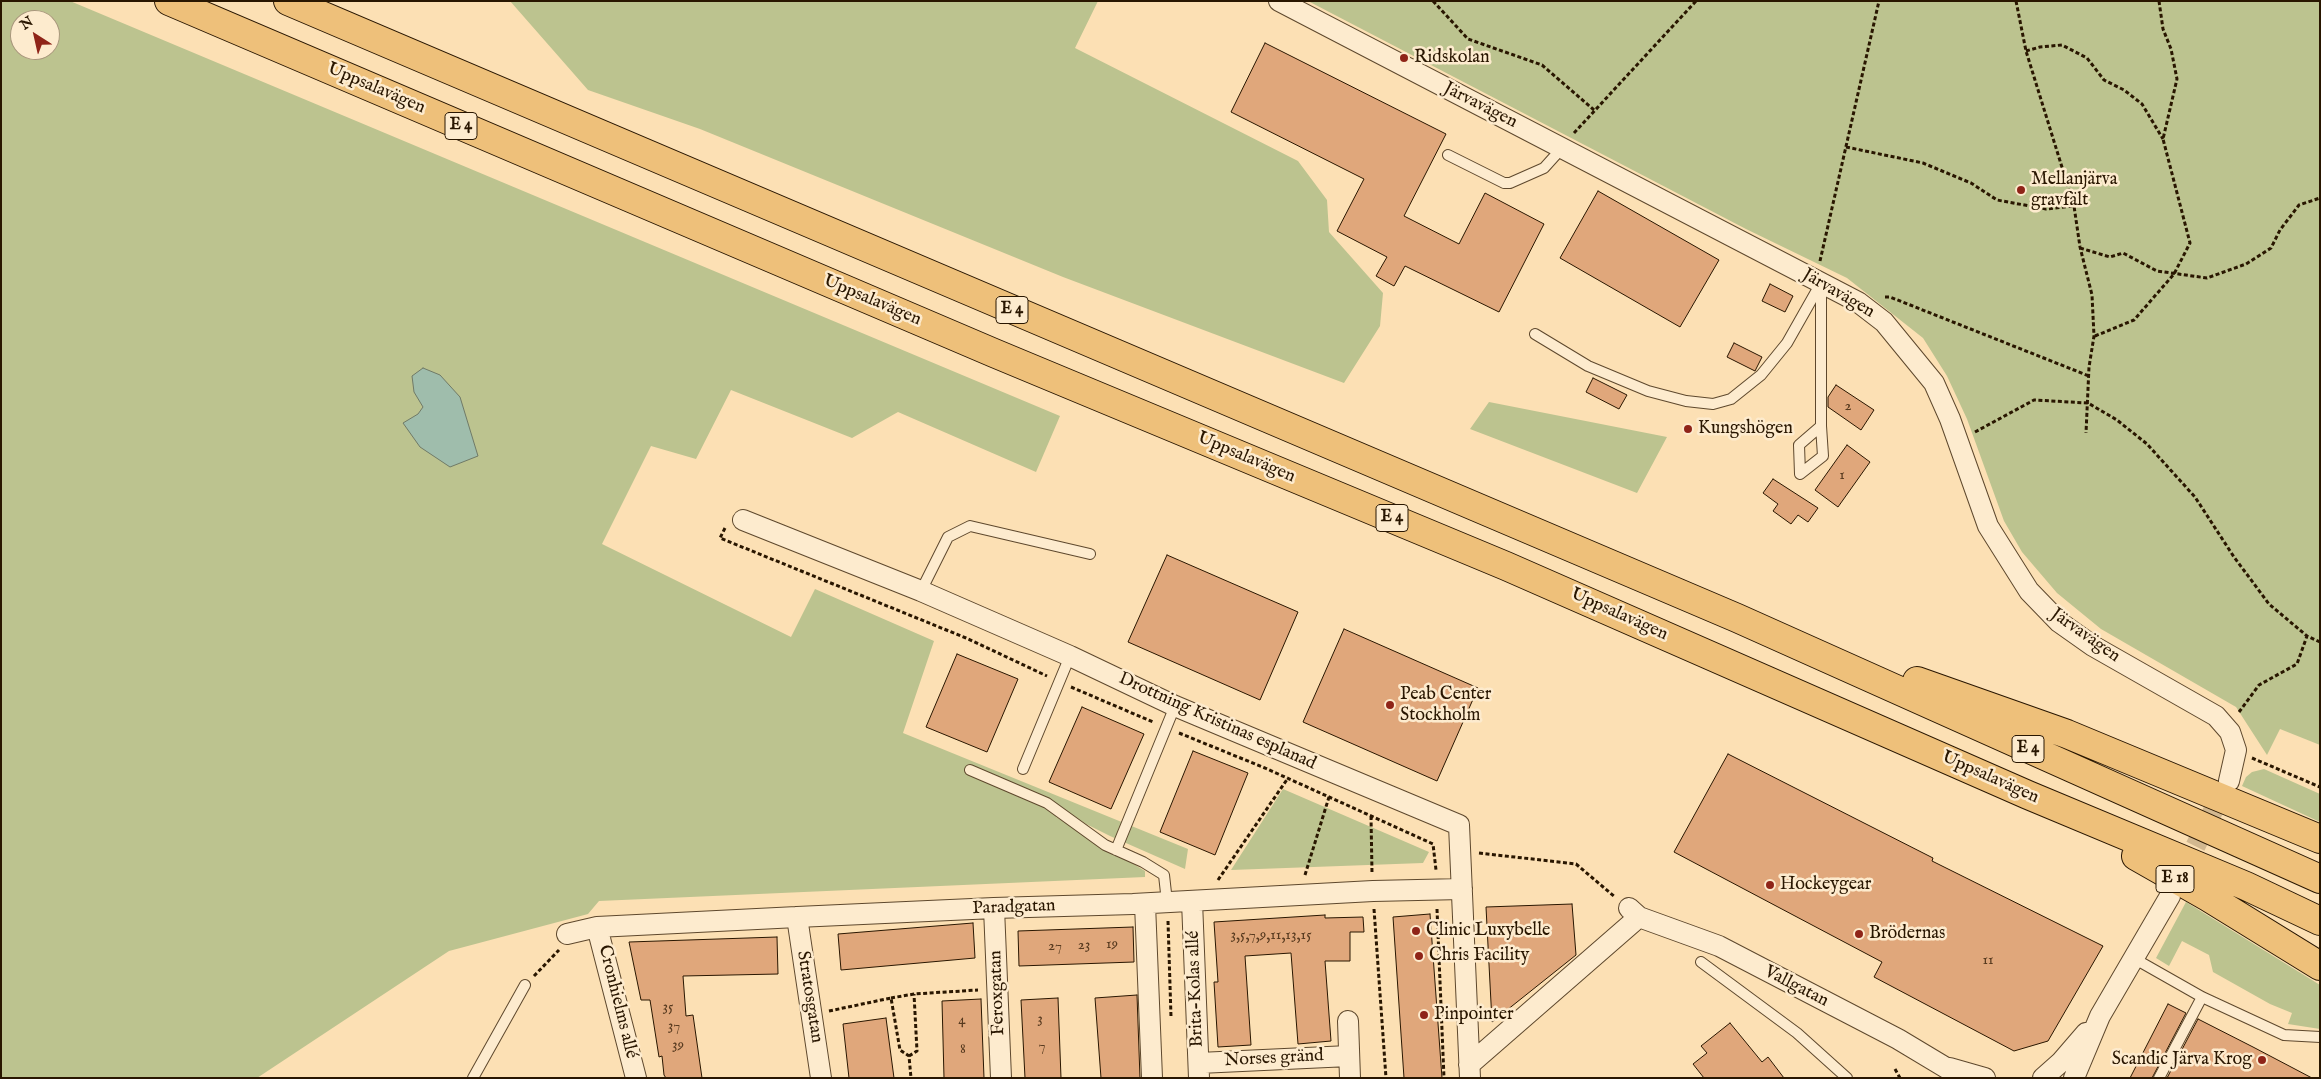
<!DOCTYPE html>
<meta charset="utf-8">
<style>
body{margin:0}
#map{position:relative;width:2321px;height:1079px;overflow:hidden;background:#fce0b4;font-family:"IM FELL English",serif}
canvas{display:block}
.frame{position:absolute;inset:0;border:2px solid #291600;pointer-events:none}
.north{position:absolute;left:10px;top:10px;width:50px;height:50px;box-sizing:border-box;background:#fdebce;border:1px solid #a8967c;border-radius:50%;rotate:325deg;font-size:14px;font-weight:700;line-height:20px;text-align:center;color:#291600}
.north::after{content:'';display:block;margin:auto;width:18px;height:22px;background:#8f2418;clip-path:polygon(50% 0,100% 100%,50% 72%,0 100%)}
</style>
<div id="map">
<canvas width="2321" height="1079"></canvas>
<div class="frame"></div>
<div class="north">N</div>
</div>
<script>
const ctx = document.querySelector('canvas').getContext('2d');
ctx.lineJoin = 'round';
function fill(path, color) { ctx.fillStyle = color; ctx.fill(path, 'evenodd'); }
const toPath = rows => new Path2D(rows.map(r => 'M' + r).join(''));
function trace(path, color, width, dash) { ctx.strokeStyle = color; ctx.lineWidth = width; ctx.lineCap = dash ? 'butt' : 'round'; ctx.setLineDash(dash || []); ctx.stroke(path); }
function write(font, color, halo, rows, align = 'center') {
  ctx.font = font + ' "IM FELL English",serif'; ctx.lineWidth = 5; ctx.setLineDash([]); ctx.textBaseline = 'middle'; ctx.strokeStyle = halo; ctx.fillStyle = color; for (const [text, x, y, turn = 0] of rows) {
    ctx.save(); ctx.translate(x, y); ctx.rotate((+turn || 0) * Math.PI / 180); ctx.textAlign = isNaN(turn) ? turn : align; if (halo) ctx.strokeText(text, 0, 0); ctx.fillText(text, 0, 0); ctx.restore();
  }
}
fill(toPath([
 [1,1,70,1,1060,416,1036,472,898,412,852,438,731,390,696,459,651,446,602,544,791,637,815,589,934,641,903,733,1188,849,1185,869,1110,836,1086,824,1063,808,1056,817,1145,871,1145,877,599,901,588,914,449,951,257,1078,1,1078],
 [20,20,50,20,50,50,20,50],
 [510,1,1098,1,1075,48,1298,161,1327,200,1329,232,1383,293,1380,326,1344,383,1063,277,700,129,588,90],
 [1308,1,2320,1,2320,745,2280,729,2267,755,2236,707,2101,629,2057,593,2022,552,2004,521,1967,419,1947,376,1923,338,1847,278,1746,229],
 [1489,402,1667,437,1637,493,1470,429],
 [2264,769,2320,794,2320,822,2242,786,2246,777,2252,772],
 [1283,789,1429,852,1423,863,1231,870],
 [2186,902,2320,985,2320,1029,2288,1024,2292,1013,2270,1004,2213,972,2209,955,2182,941,2169,966,2156,958]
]), '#bcc38f');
const water = toPath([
 [423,368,440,375,460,397,478,456,450,467,420,447,403,423,418,414,423,407,414,392,412,376,423,368]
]);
fill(water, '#9fbdac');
trace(water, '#707a67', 1);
const building = toPath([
 [1265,43,1446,134,1404,216,1459,244,1485,193,1544,224,1499,312,1405,266,1394,286,1376,276,1387,257,1337,231,1364,179,1231,112,1265,43],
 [1598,191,1719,260,1680,327,1560,258,1598,191],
 [1770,284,1793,296,1785,312,1762,301,1770,284],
 [1734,343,1762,357,1755,371,1727,357,1734,343],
 [1593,378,1627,395,1619,409,1586,392,1593,378],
 [1836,385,1874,410,1861,430,1828,407,1828,397,1836,385],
 [1847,445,1870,462,1838,507,1815,490,1847,445],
 [1773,479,1818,508,1808,522,1798,515,1791,524,1773,511,1778,504,1763,493,1773,479],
 [1167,555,1298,612,1260,700,1128,642,1167,555],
 [1344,629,1478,688,1437,781,1303,722,1344,629],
 [957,654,1018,679,987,752,926,727,957,654],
 [1082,707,1144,734,1111,809,1049,782,1082,707],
 [1193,751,1248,773,1215,855,1160,832,1193,751],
 [1728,754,1933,858,1932,861,2103,946,2048,1041,2014,1051,1874,977,1882,962,1674,852,1728,754],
 [1572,904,1576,955,1492,1022,1486,907,1572,904],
 [1430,914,1442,1078,1404,1078,1393,917,1430,914],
 [1325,915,1325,918,1363,917,1364,932,1350,932,1350,961,1325,961,1331,1041,1298,1044,1291,953,1245,956,1251,1045,1218,1047,1214,982,1218,982,1214,922,1325,915],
 [973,923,975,958,841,970,838,934,973,923],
 [1133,927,1134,962,1019,966,1018,931,1133,927],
 [777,937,778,974,683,976,686,1016,693,1015,702,1078,666,1078,664,1075,662,1056,659,1057,650,1000,641,1000,629,942,777,937],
 [1137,995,1140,1078,1101,1078,1095,998,1137,995],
 [1058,998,1061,1078,1025,1078,1021,1000,1058,998],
 [981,999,984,1078,944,1078,942,1001,981,999],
 [2168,1004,2186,1013,2152,1078,2130,1078,2168,1004],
 [886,1018,894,1078,849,1078,843,1024,886,1018],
 [2198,1019,2253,1047,2312,1078,2167,1078,2198,1019],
 [1730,1023,1762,1062,1768,1057,1784,1078,1704,1078,1693,1064,1707,1053,1701,1046,1730,1023]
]);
fill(building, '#e0a77b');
trace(building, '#291600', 1);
trace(toPath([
 [2182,873,2225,787]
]), '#d2b890', 20, [20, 10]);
const lane = toPath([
 [1448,155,1504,183,1510,183,1544,168,1562,148],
 [1535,334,1588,366,1648,391,1686,401,1713,404,1731,399,1761,375,1787,343,1821,283],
 [1821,426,1823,456,1800,474,1799,445,1821,426,1821,284],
 [921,591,948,537,970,526,1090,554],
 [1023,769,1070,656],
 [970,770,1047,803,1105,845,1143,862,1164,875,1167,902],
 [1116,850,1175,706],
 [2135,959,2202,997,2284,1035,2320,1037],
 [1701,962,1797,1033,1847,1078],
 [473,1078,525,985],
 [2159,1078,2202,997]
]);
const street = toPath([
 [1279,1,1858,302,1884,322,1934,383,1950,419,1988,526,2029,591,2059,622,2093,646,2216,716,2230,732,2236,750,2229,781],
 [743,520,921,591,1070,656,1175,706,1459,825,1470,1078],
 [1192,901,1199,1078],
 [1145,904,1152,1078],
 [994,908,1001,1078],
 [1629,908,1639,917,1719,946,1898,1039,1963,1078],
 [797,917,821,1078],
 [597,927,636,1078],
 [567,934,597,927,797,917,994,908,1133,904,1373,891,1462,889],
 [1348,1021,1350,1078],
 [1199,1063,1349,1056],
 [1469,1065,1639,917],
 [1950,1068,1985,1078],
 [2043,1078,2061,1062,2086,1033],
 [2074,1078,2100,1016,2170,896]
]);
const highway = toPath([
 [169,1,994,353,1506,566,2028,795,2246,886,2320,921],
 [288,1,1737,618,2320,879],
 [1917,681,2067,734,2320,839],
 [2136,856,2208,897,2320,966]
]);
trace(lane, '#5e482d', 12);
trace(street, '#5e482d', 22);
trace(highway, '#291600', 30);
trace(toPath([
 [1433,1,1468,39,1542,65,1594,110],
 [2016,1,2026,51,2074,206,2080,247,2092,295,2094,336,2089,367,2086,433],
 [2026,51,2040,47,2062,45,2087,58,2104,80,2124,90,2142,104,2163,139],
 [1574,133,1696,1],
 [1846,147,1923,163,1971,183,1997,200,2046,209,2074,206],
 [2080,248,2110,257,2123,253,2157,271,2207,278,2246,264,2271,248,2280,230,2299,205,2320,198],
 [1820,261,1879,1],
 [1885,297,1890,297,2089,376],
 [2095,336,2134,320,2174,274,2190,243,2163,139,2177,79,2171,49,2163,29,2159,1],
 [1975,432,2034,400,2088,403,2117,420,2147,444,2195,497,2234,557,2269,604,2307,636,2320,642],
 [725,528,720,538,966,638,1047,676],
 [1071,687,1153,722],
 [2239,712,2259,685,2297,664,2307,636],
 [1179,733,1265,768,1433,844,1436,870],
 [2252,758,2320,787],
 [1371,816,1372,873],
 [1479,853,1576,864,1615,897],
 [1305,875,1329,797],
 [1218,880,1288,778],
 [1374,909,1386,1078],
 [1437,909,1444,1078],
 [1168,921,1171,1017],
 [534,976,559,950],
 [891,998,914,994,978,990],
 [829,1011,891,998,900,1050,909,1056,911,1078],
 [909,1056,917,1051,914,994],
 [1895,1069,1900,1078]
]), '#291600', 3, [4, 2.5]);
trace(lane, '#fdebce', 10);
trace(street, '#fdebce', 20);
trace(highway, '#eec07a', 28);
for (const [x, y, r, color] of [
 [1404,58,5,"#8f2418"],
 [2021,190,5,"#8f2418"],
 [1688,429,5,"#8f2418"],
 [1390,705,5,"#8f2418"],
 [1770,885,5,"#8f2418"],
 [1416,931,5,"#8f2418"],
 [1859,934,5,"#8f2418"],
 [1419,956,5,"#8f2418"],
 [1424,1015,5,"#8f2418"],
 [2262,1060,5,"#8f2418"]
]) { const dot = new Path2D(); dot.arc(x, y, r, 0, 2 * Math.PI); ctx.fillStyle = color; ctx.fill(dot); trace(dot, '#fdebce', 2); }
write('15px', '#573a1f', null, [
 ["2",1848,407],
 ["1",1842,476],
 ["3,5,7,9,11,13,15",1271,936],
 ["19",1112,945],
 ["23",1084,946],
 ["27",1055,947],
 ["11",1988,961],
 ["35",668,1008],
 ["3",1040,1020],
 ["4",962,1021],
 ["37",674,1027],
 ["39",678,1046],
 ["7",1042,1047],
 ["8",963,1050]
]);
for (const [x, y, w] of [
 [461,126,32],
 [1012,310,32],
 [1392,518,32],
 [2028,749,32],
 [2175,879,38]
]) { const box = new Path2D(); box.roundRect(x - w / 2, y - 13.5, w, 27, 4); ctx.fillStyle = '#fdebce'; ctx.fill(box); trace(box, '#291600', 1); }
write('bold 16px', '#291600', null, [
 ["E 4",461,126],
 ["E 4",1012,310],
 ["E 4",1392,518],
 ["E 4",2028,749],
 ["E 18",2175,879]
]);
write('18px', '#291600', '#fdebce', [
 ["Ridskolan",1414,58],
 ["Mellanjärva",2031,180],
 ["gravfält",2031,201],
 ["Kungshögen",1698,429],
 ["Peab Center",1400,695],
 ["Stockholm",1400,716],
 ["Hockeygear",1780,885],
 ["Clinic Luxybelle",1426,931],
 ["Brödernas",1869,934],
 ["Chris Facility",1429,956],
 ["Pinpointer",1434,1015],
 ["Scandic Järva Krog",2252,1060,"right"]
], 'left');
write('18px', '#291600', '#fdebce', [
 ["Uppsalavägen",376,89,23],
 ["Järvavägen",1480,106,27],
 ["Järvavägen",1838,294,30],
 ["Uppsalavägen",872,301,23],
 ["Uppsalavägen",1246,458,23],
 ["Uppsalavägen",1619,615,24],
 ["Järvavägen",2085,636,35],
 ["Drottning Kristinas esplanad",1217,722,24],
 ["Uppsalavägen",1990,778,24],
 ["Paradgatan",1014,908,-2],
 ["Vallgatan",1796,987,27],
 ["Brita-Kolas allé",1196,989,-92],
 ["Feroxgatan",998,993,-92],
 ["Stratosgatan",809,997,81],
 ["Cronhielms allé",617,1002,76],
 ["Norses gränd",1274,1059,-3]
]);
</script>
